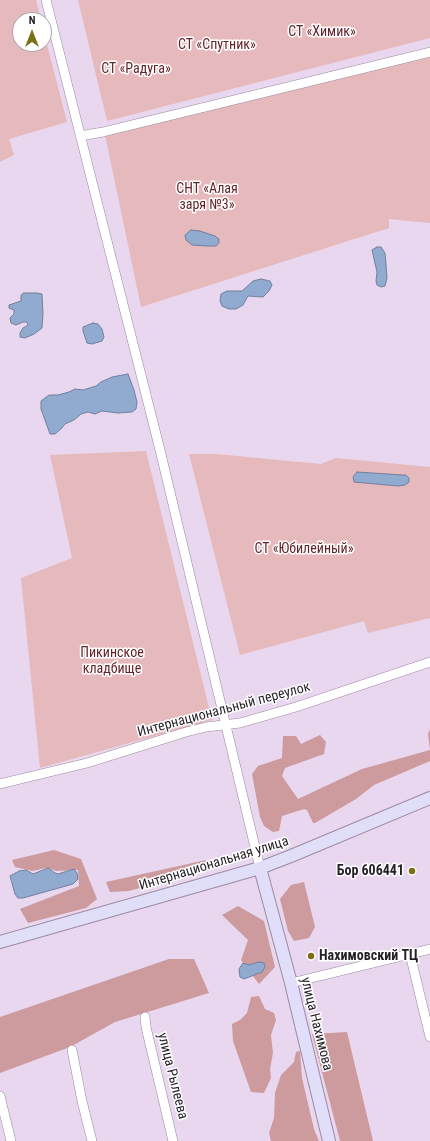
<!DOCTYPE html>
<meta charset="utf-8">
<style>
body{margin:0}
#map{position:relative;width:430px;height:1141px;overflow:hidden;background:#e8d7ef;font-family:"Roboto Condensed",sans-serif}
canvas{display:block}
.north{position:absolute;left:12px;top:12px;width:40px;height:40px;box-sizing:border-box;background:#fff;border:1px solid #a8a5a9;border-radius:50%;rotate:0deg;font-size:11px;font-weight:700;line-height:16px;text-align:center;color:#251f27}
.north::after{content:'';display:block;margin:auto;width:14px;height:18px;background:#7c7112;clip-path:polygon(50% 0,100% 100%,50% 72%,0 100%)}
</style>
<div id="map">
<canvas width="430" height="1141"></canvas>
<div class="north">N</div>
</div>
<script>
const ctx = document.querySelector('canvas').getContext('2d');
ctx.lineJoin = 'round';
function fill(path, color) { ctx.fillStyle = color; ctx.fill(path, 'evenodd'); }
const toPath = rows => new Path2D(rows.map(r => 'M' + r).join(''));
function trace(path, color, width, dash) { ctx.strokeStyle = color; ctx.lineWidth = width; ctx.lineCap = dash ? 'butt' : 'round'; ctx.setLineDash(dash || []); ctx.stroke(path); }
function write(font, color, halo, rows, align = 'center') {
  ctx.font = font + ' "Roboto Condensed",sans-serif'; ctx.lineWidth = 3; ctx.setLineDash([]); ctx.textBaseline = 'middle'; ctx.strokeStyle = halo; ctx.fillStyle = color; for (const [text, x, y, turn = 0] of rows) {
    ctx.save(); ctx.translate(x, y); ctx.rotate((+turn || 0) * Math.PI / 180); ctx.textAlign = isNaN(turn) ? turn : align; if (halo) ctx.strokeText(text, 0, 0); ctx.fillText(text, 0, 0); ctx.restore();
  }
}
fill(toPath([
 [0,0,36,0,41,20,20,20,20,44,44,44,44,33,67,122,9,139,14,155,0,162],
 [78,0,430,0,430,38,107,121],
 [430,52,430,223,389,219,389,228,141,307,105,135],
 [146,451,212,720,40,768,21,578,72,558,50,455],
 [189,454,216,454,321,464,336,458,430,467,430,618,368,633,364,621,240,655]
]), '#e6babc');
fill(toPath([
 [430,729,430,761,374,785,356,799,315,823,313,823,307,810,304,809,282,816,279,831,273,832,264,826,260,817,252,774,258,766,282,758,283,736,296,736,301,744,320,735,326,742,324,754,285,768,282,776,298,799,362,769,430,750,428,734],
 [54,850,81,859,97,899,86,908,28,923,20,909,79,886,78,870,56,871,47,868,32,871,15,867,12,860],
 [206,860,204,870,129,891,110,892,106,882],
 [304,882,315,927,309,938,294,941,288,931,280,899,291,885],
 [238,906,264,921,275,967,259,984,241,960,248,940,222,915],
 [169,959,194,959,209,993,115,1022,70,1047,0,1073,0,1017],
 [259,996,265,1009,274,1013,276,1020,271,1035,273,1053,270,1069,271,1078,264,1093,251,1092,233,1041,232,1024,240,1020,247,1013,251,997],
 [347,1032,373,1141,340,1141,312,1034],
 [300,1051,302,1078,314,1129,319,1141,271,1141,269,1133,274,1118,275,1093,281,1075,294,1062,296,1052]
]), '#cd9a9d');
const water = toPath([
 [191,230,200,231,215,236,219,239,219,243,216,246,207,246,192,245,186,240,185,235,191,230],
 [377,247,381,247,385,253,386,264,387,278,385,286,381,287,377,285,376,281,377,272,372,250,377,247],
 [261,279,270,281,272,285,269,291,263,297,248,296,243,305,236,309,229,309,222,306,220,301,221,294,227,291,242,291,253,281,261,279],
 [24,293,37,293,42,294,43,314,42,328,34,334,25,338,20,337,20,333,23,328,28,325,27,322,23,322,16,325,11,323,10,318,14,314,14,310,9,308,9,305,21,301,21,295,24,293],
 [93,323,98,324,102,329,104,337,102,341,92,344,87,343,83,331,83,327,93,323],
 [128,374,134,390,137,402,136,409,132,412,118,413,102,411,95,414,88,412,81,414,74,420,65,424,61,429,55,434,50,434,41,409,41,401,49,395,58,395,69,392,75,389,83,390,96,386,101,382,112,377,128,374],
 [357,472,402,475,406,475,409,478,409,482,405,485,398,486,354,482,353,477,357,472],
 [48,868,55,873,58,874,74,869,77,873,78,879,73,884,23,898,18,898,15,894,10,876,19,871,26,870,33,874,48,868],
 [259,962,264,963,265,967,262,972,244,979,240,977,239,969,243,963,249,965,259,962]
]);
fill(water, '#91aacf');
trace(water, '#71809d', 1);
const minor = toPath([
 [46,0,160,450,260,868],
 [80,136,103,132,430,52],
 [0,784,87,763,186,732,206,727,240,723,296,707,430,662],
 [410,954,430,1037],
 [291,983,430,949],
 [145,1017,146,1027,173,1141],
 [72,1050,82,1101,92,1141],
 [0,1096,11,1141]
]);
const secondary = toPath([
 [260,868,291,983,329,1141],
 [0,942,260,868,291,856,430,798]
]);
trace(minor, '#9b8ba1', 10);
trace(secondary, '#9b8ba1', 14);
trace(minor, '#fff', 9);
trace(secondary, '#e1defa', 12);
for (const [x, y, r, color] of [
 [412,871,4,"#7c7112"],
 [311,956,4,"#7c7112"]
]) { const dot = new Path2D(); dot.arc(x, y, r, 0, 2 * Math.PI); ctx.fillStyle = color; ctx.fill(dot); trace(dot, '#fff', 1.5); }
write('14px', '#63242c', '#fff', [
 ["СТ «Химик»",322,32],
 ["СТ «Спутник»",217,45],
 ["СТ «Радуга»",136,69],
 ["СНТ «Алая",207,189],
 ["заря №3»",207,205],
 ["СТ «Юбилейный»",304,549],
 ["Пикинское",112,653],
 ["кладбище",112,669]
]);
write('14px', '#251f27', '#fff', [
 ["Интернациональный переулок",224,710,-15],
 ["Интернациональная улица",214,864,-17],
 ["улица Нахимова",316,1024,76],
 ["улица Рылеева",172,1076,76]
]);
write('bold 14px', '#251f27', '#fff', [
 ["Бор 606441",404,871],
 ["Нахимовский ТЦ",319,956,"left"]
], 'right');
</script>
